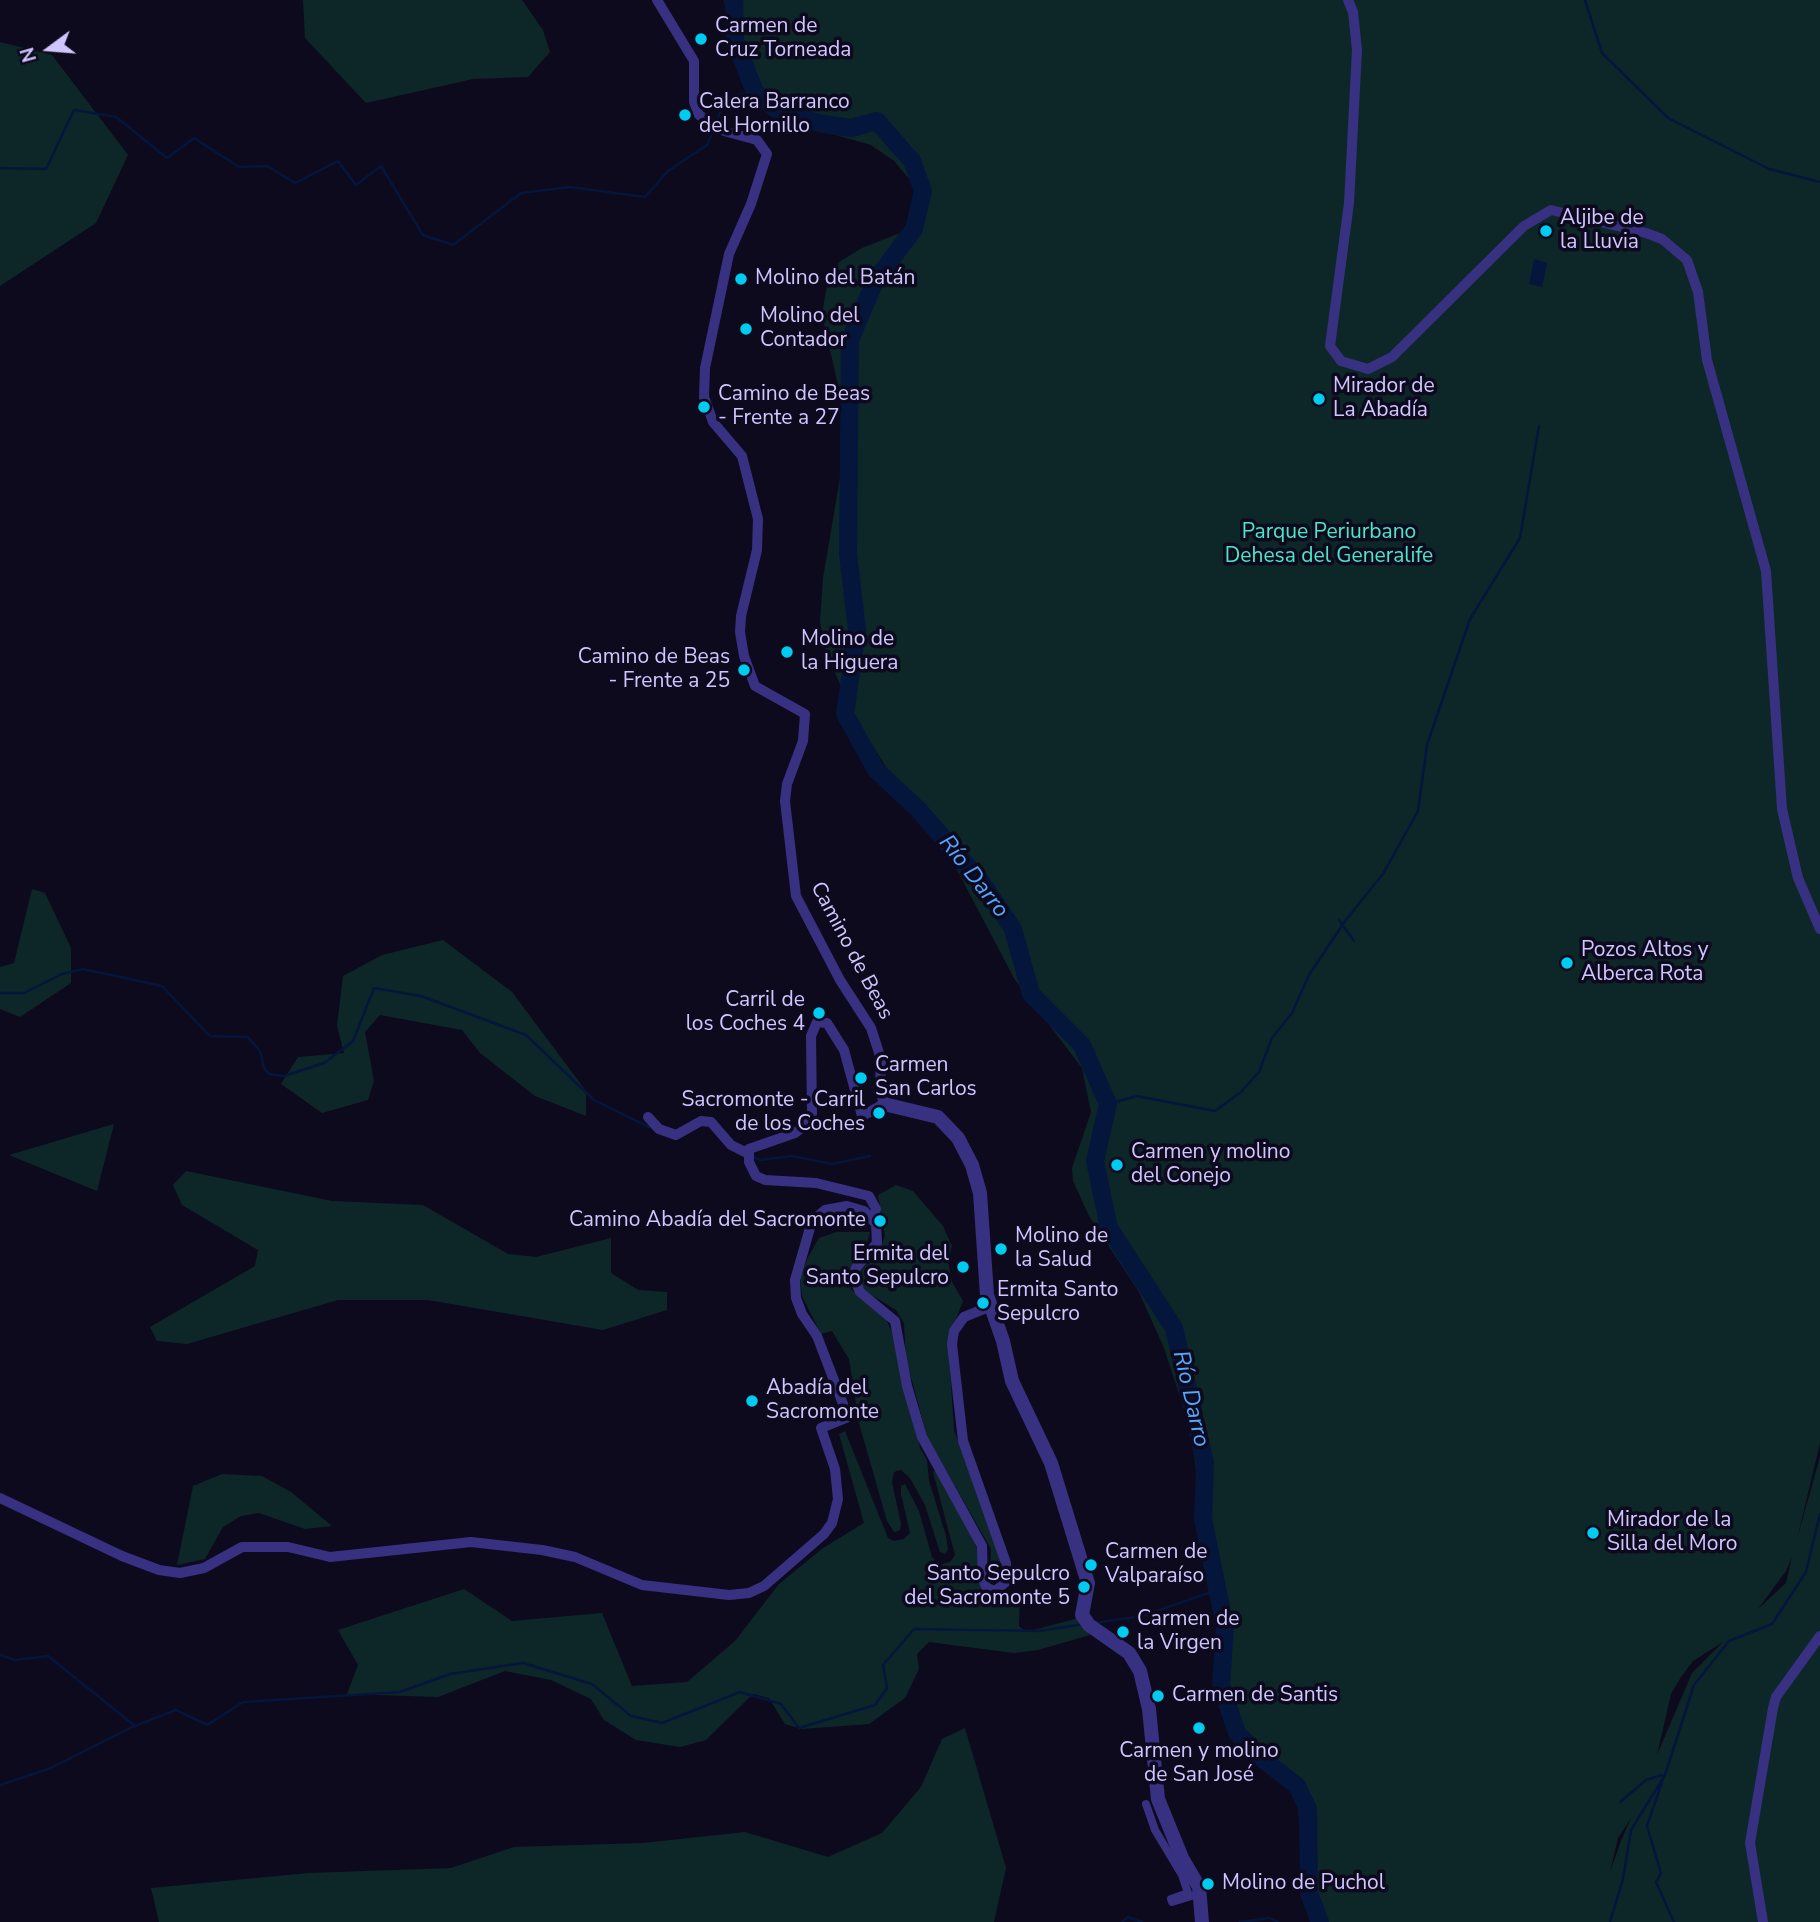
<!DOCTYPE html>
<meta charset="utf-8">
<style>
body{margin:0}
#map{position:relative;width:1820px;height:1922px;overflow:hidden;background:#0e0a1e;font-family:"Nunito Sans",sans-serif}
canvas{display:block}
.north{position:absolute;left:14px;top:14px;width:70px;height:70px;-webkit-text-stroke:5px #0e0a1e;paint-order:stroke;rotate:254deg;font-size:19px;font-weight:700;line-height:28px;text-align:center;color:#d0c6ff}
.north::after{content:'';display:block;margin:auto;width:24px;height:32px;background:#d0c6ff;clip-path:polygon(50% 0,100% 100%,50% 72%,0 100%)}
</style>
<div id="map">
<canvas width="1820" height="1922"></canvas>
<div class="north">N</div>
</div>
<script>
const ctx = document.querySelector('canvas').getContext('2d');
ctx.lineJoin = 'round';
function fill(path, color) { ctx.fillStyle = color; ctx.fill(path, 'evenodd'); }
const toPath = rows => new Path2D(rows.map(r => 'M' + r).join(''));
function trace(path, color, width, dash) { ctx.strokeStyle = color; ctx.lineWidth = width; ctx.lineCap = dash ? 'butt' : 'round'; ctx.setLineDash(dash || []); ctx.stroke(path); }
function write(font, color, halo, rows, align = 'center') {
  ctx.font = font + ' "Nunito Sans",sans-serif'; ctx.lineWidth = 7; ctx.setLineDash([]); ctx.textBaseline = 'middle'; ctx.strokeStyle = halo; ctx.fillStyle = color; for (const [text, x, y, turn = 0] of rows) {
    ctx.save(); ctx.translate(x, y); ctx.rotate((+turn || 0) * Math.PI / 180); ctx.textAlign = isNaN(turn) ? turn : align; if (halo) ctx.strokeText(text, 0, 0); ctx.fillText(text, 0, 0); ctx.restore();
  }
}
fill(toPath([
 [303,0,522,0,543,30,550,52,528,77,473,79,366,103,305,38],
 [724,0,1820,0,1820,1443,1797,1539,1820,1457,1820,1922,1310,1922,1302,1880,1298,1803,1291,1783,1240,1732,1226,1695,1222,1644,1207,1560,1191,1430,1164,1348,1139,1292,1089,1216,1073,1181,1072,1168,1091,1112,1082,1068,1015,980,955,866,914,812,853,714,826,652,820,622,823,578,846,443,841,398,822,315,826,290,839,262,862,248,905,231,917,222,924,208,922,194,894,161,871,145,804,126,778,115,756,96,743,77,734,50],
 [1792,1557,1786,1583,1758,1609,1786,1571],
 [1723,1642,1692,1673,1657,1755,1671,1694,1681,1677,1693,1661],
 [1631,1818,1621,1841,1610,1872,1618,1838],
 [0,42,52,55,128,155,96,223,0,286],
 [32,889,45,893,71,948,71,983,20,1017,0,1009,0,967,14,963],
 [443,940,512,992,586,1091,586,1116,535,1096,480,1053,462,1030,380,1015,365,1032,374,1081,368,1100,322,1113,281,1084,298,1057,344,1053,337,1026,343,976,382,955],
 [114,1124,97,1191,9,1155],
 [186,1171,332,1201,423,1205,508,1254,536,1257,611,1238,611,1273,638,1290,667,1292,667,1310,603,1330,428,1300,338,1300,187,1344,157,1341,150,1327,255,1266,258,1250,182,1205,173,1185],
 [896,1185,913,1191,943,1226,952,1246,948,1261,952,1282,963,1301,948,1340,954,1430,1000,1560,1001,1573,995,1583,990,1576,991,1549,927,1437,906,1358,904,1323,896,1310,865,1291,860,1281,862,1269,879,1252,885,1236,878,1195],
 [837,1232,870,1232,865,1250,848,1276,851,1289,886,1319,896,1341,920,1448,927,1460,929,1481,946,1536,948,1550,945,1554,940,1552,925,1505,910,1478,901,1470,894,1472,892,1482,901,1524,900,1530,894,1532,887,1521,859,1423,849,1359,832,1331,821,1334,802,1296,800,1278,807,1259,819,1238],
 [845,1431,888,1538,894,1541,904,1539,910,1533,901,1494,901,1486,905,1484,919,1511,932,1557,939,1565,950,1562,955,1555,933,1472,935,1470,970,1531,978,1552,983,1597,993,1597,1006,1592,1020,1595,1019,1626,1026,1632,1079,1618,1090,1635,1038,1650,1014,1653,929,1642,917,1654,919,1669,905,1698,869,1724,802,1729,785,1724,769,1698,753,1694,706,1740,680,1747,636,1740,604,1720,591,1699,551,1680,505,1671,438,1697,347,1694,358,1665,338,1630,464,1589,512,1621,602,1613,632,1686,687,1682,735,1641,779,1584,823,1548,864,1523,839,1434],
 [222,1474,262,1476,291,1492,332,1526,305,1529,259,1513,241,1516,223,1527,205,1559,177,1565,193,1486],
 [965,1728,1006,1868,994,1922,159,1922,151,1888,309,1873,451,1868,514,1847,643,1843,745,1832,828,1857,882,1833,921,1787,942,1739]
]), '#0d2728');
fill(toPath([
 [1534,259,1547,263,1542,287,1529,284]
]), '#05163c');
trace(toPath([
 [1585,0,1602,53,1668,118,1769,169,1820,182],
 [716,122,727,96,755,92],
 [0,168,46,169,74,110,116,117,167,158,194,138,239,167,267,166,295,183,338,161,356,185,381,166,423,235,453,245,521,193,570,187,645,197,668,171,707,145,714,129],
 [1339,920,1354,941],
 [0,993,24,993,62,974,83,969,162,986,210,1036,248,1037,260,1051,264,1068,269,1074,284,1076,324,1063,353,1041,374,988,421,996,526,1035,594,1100,653,1129],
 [1108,1104,1137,1096,1215,1111,1241,1092,1259,1072,1272,1038,1292,1013,1309,975,1345,921,1383,874,1418,811,1427,745,1470,619,1520,538,1539,426],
 [753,1157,760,1160,792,1156,832,1164,870,1156],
 [1094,1623,1142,1616,1217,1590],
 [0,1655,15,1660,48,1656,135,1726,176,1710,207,1725,243,1702,400,1692,450,1674,523,1663,592,1684,631,1716,662,1723,740,1692,781,1704,799,1728,875,1705,887,1688,883,1665,914,1629,1039,1631,1084,1624],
 [1664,1776,1647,1826,1661,1873,1656,1882,1674,1922],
 [0,1785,51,1768,134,1726],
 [1620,1802,1646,1780,1662,1775],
 [1122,1922,1128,1917,1142,1922],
 [1240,1922,1270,1918,1278,1922],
 [1610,1922,1623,1879,1631,1830,1665,1775,1694,1685,1729,1641,1772,1624,1806,1572,1820,1514]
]), '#05163c', 2.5);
trace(toPath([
 [734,0,735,41,755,92,782,114,824,124,851,128,877,121,912,161,923,191,914,229,875,281,850,340,848,554,857,630,845,714,876,770,918,809,982,883,1013,929,1031,994,1082,1045,1108,1104,1095,1161,1109,1228,1174,1328,1205,1463,1203,1519,1225,1627,1221,1685,1237,1733,1259,1756,1297,1786,1308,1809,1309,1893,1320,1922]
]), '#05163c', 18);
trace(toPath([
 [1146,1804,1155,1830,1182,1875,1188,1893,1171,1899,1172,1902,1201,1893]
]), '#383181', 8);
trace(toPath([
 [657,0,694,61,694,102,699,115,724,131,757,140,767,154,751,204,729,254,705,368,704,397,713,422,742,456,758,519,757,550,741,616,740,632,744,656,755,686,805,714,803,741,787,784,785,801,796,896,840,980,871,1028,881,1059,880,1089,884,1104,862,1116,844,1050,827,1023,817,1022,811,1036,812,1114,808,1123,795,1133,749,1149,749,1162,756,1176,765,1180,816,1183,869,1196,876,1209,873,1221],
 [1348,0,1353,12,1357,50,1349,203,1330,346,1341,361,1368,369,1392,357,1524,226,1551,210,1646,233,1662,239,1687,260,1698,292,1707,360,1766,571,1782,809,1798,878,1820,929],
 [648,1117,659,1129,676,1135,701,1121,711,1122,731,1145,747,1153],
 [0,1498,122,1556,159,1570,180,1573,204,1568,242,1547,288,1547,330,1557,471,1542,542,1550,575,1557,642,1585,729,1595,749,1593,764,1586,824,1534,832,1523,838,1499,835,1469,821,1428,848,1417,817,1336,802,1314,796,1298,795,1280,812,1221,825,1210,847,1206,864,1211,876,1224,877,1243,856,1268,854,1278,860,1292,895,1321,907,1386,922,1437,982,1546,983,1580,987,1588,995,1591,1006,1582,1006,1563,963,1441,952,1344,954,1331,964,1317,991,1306],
 [1763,1922,1750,1843,1773,1708,1776,1697,1820,1636]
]), '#383181', 10);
trace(toPath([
 [884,1104,938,1117,958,1138,972,1165,980,1193,987,1295,1003,1341,1012,1381,1051,1463,1083,1567,1088,1583,1082,1615,1089,1625,1129,1653,1140,1671,1149,1709,1158,1799,1182,1858,1199,1887,1202,1922]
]), '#383181', 14);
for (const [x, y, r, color] of [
 [701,39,7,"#00ccf1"],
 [685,115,7,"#00ccf1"],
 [1546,231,7,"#00ccf1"],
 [741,279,7,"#00ccf1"],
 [746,329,7,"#00ccf1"],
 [1319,399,7,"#00ccf1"],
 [704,407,7,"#00ccf1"],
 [787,652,7,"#00ccf1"],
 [744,670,7,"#00ccf1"],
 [1567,963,7,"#00ccf1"],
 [819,1013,7,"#00ccf1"],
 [861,1078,7,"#00ccf1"],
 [879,1113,7,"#00ccf1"],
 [1117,1165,7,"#00ccf1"],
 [880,1221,7,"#00ccf1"],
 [1001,1249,7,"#00ccf1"],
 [963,1267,7,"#00ccf1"],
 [983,1303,7,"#00ccf1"],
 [752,1401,7,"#00ccf1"],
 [1593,1533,7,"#00ccf1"],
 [1091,1565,7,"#00ccf1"],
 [1084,1587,7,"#00ccf1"],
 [1123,1632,7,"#00ccf1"],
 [1158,1696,7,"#00ccf1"],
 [1199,1728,7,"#00ccf1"],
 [1208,1884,7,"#00ccf1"]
]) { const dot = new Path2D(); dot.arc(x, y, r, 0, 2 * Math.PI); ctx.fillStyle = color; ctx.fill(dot); trace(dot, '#0e0a1e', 2.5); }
write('21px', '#d0c6ff', '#0e0a1e', [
 ["Carmen de",715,27],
 ["Cruz Torneada",715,51],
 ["Calera Barranco",699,103],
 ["del Hornillo",699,127],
 ["Aljibe de",1560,219],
 ["la Lluvia",1560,243],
 ["Molino del Batán",755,279],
 ["Molino del",760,317],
 ["Contador",760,341],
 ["Mirador de",1333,387],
 ["La Abadía",1333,411],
 ["Camino de Beas",718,395],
 ["- Frente a 27",718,419],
 ["Molino de",801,640],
 ["la Higuera",801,664],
 ["Camino de Beas",730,658,"right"],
 ["- Frente a 25",730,682,"right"],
 ["Pozos Altos y",1581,951],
 ["Alberca Rota",1581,975],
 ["Carril de",805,1001,"right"],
 ["los Coches 4",805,1025,"right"],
 ["Carmen",875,1066],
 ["San Carlos",875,1090],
 ["Sacromonte - Carril",865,1101,"right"],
 ["de los Coches",865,1125,"right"],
 ["Carmen y molino",1131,1153],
 ["del Conejo",1131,1177],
 ["Camino Abadía del Sacromonte",866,1221,"right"],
 ["Molino de",1015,1237],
 ["la Salud",1015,1261],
 ["Ermita del",949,1255,"right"],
 ["Santo Sepulcro",949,1279,"right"],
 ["Ermita Santo",997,1291],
 ["Sepulcro",997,1315],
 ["Abadía del",766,1389],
 ["Sacromonte",766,1413],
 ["Mirador de la",1607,1521],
 ["Silla del Moro",1607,1545],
 ["Carmen de",1105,1553],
 ["Valparaíso",1105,1577],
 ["Santo Sepulcro",1070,1575,"right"],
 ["del Sacromonte 5",1070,1599,"right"],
 ["Carmen de",1137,1620],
 ["la Virgen",1137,1644],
 ["Carmen de Santis",1172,1696],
 ["Carmen y molino",1199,1752,"center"],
 ["de San José",1199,1776,"center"],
 ["Molino de Puchol",1222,1884]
], 'left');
write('21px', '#49e8c9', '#0e0a1e', [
 ["Parque Periurbano",1329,533],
 ["Dehesa del Generalife",1329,557]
]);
write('21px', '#d0c6ff', '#0e0a1e', [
 ["Camino de Beas",851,951,62]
]);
write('italic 23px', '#54a7ff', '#0e0a1e', [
 ["Río Darro",973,877,52],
 ["Río Darro",1190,1399,77]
]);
</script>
